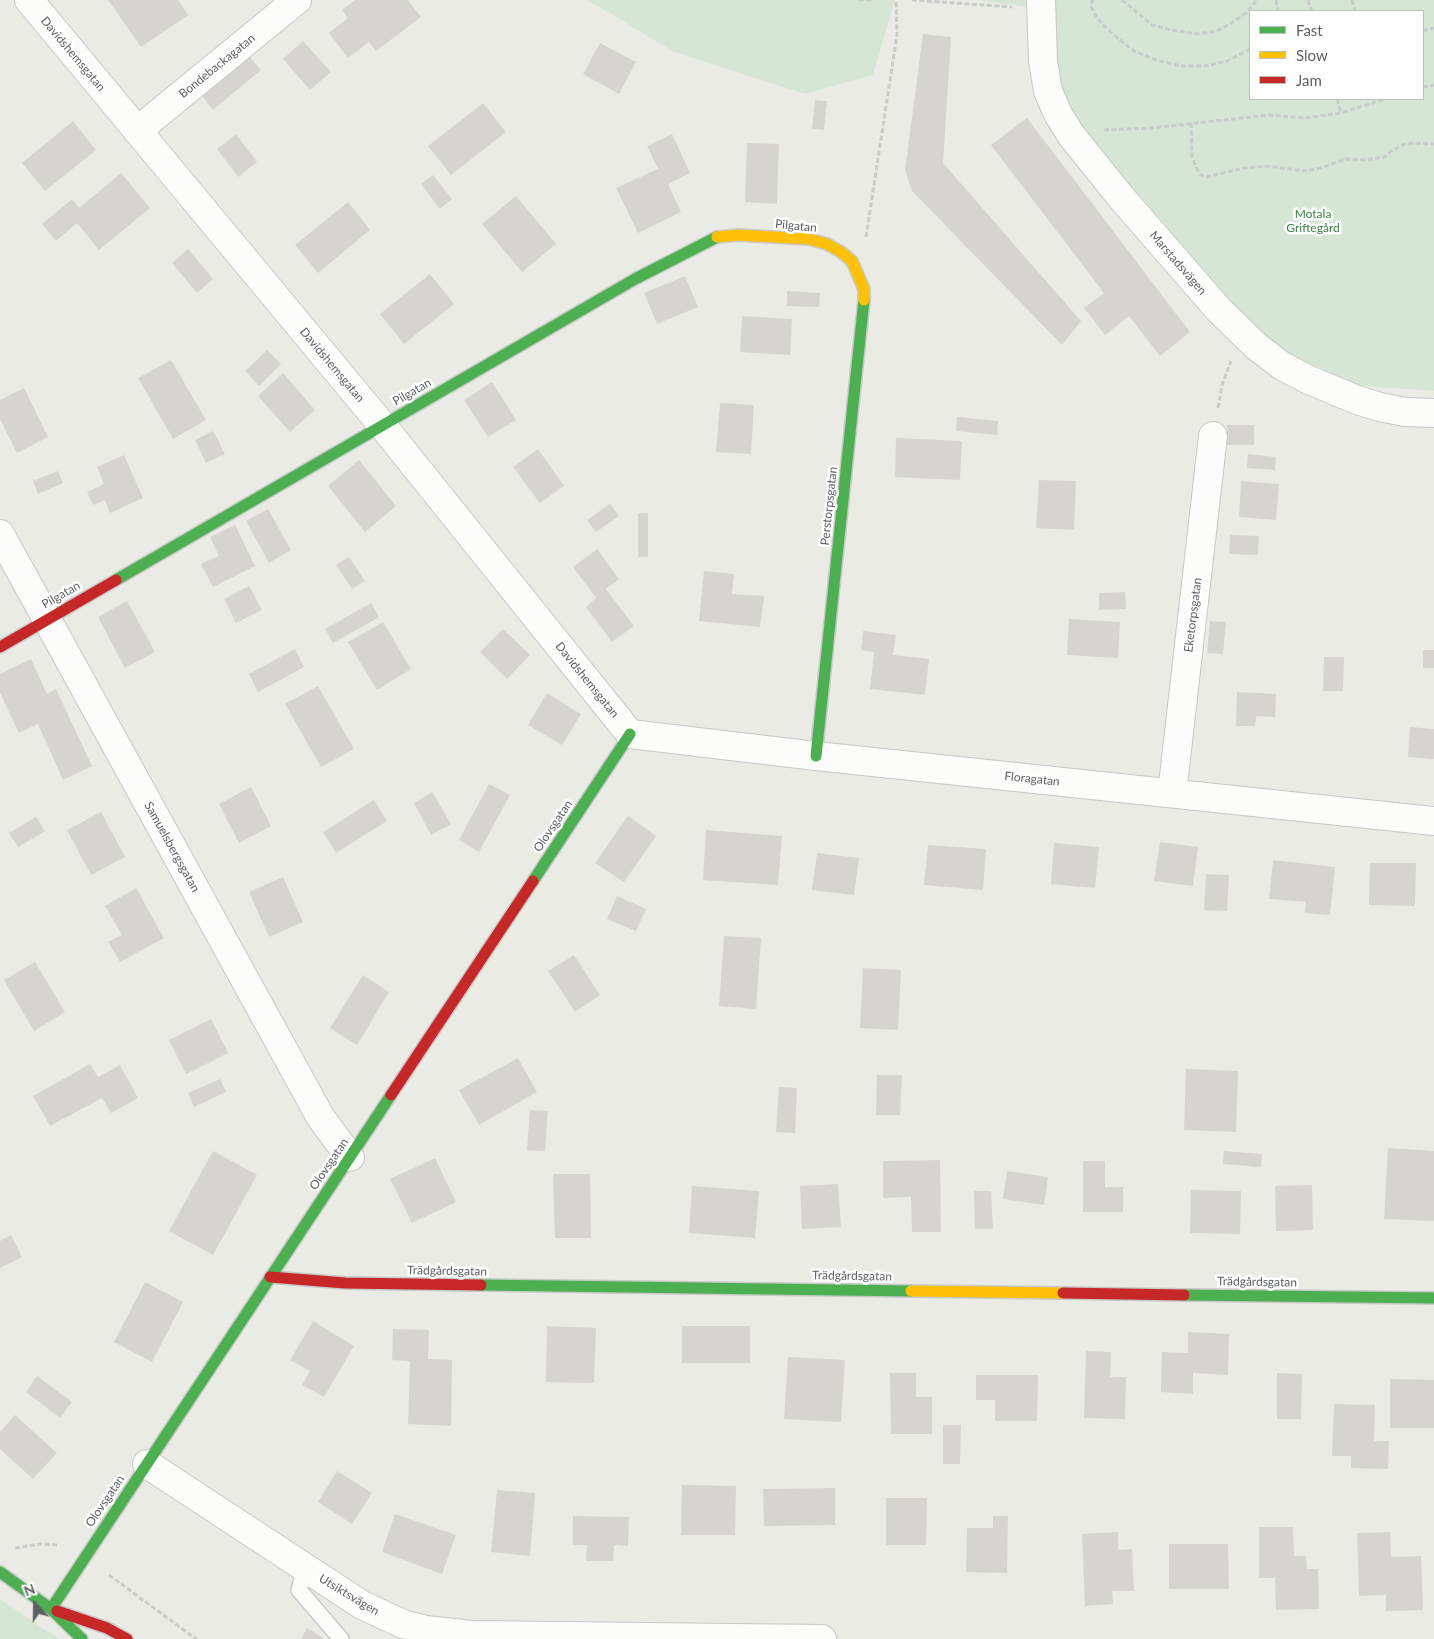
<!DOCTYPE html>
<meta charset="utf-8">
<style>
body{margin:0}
#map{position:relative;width:1434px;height:1639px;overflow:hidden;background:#ebebe6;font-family:Lato,sans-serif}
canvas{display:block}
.legend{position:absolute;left:1249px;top:10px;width:175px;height:90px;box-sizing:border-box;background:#fff;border:1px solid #bebfc1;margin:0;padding:6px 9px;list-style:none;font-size:15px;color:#5c5f63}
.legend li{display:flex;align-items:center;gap:10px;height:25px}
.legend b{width:25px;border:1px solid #bebfc1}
.north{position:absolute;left:10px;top:1579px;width:50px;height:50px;-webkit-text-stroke:4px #fff;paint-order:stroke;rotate:339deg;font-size:14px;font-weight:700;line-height:20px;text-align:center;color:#5c5f63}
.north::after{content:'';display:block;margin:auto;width:18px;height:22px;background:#5c5f63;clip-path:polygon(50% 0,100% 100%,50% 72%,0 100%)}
</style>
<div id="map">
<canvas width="1434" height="1639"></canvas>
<ul class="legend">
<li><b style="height:6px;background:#4caf50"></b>Fast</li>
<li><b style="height:6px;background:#ffc107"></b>Slow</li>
<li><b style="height:6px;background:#c62828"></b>Jam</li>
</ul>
<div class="north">N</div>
</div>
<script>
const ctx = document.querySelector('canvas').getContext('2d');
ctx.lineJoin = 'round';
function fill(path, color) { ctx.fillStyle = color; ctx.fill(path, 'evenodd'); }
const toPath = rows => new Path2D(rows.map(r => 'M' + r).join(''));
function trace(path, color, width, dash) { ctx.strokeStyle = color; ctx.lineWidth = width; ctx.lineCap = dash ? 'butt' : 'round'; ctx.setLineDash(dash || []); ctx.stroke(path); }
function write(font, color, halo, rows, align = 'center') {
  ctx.font = font + ' Lato,sans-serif'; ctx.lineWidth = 5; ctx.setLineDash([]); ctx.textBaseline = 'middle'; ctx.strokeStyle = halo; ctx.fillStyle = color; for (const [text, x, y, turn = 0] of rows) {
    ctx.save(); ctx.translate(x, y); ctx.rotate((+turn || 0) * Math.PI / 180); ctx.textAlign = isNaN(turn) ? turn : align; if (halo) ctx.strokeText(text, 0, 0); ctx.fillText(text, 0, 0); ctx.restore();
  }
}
fill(toPath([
 [588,0,895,0,873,75,805,94,674,52],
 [981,0,1434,0,1434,391,1351,385,1267,348,1058,114,1040,9],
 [1250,11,1423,11,1423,99,1250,99],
 [0,1599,59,1639,0,1639]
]), '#d5e7d4');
fill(toPath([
 [108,0,178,0,188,15,141,47],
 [355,0,408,0,421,17,376,51,369,42,348,58,329,33,348,18,342,10],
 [923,34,951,37,943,163,1081,321,1062,345,912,191,905,170],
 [303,41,331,72,310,90,283,59],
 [600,43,636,62,619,94,583,74],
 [248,55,261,70,213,110,201,95],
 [815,100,827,101,824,130,812,129],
 [483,103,506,132,451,175,428,146],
 [1027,118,1190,332,1160,356,1129,316,1105,335,1084,308,1104,293,991,145],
 [73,121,96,150,45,191,22,163],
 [236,134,257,162,238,177,217,149],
 [672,134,690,173,668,184,681,212,638,233,616,188,658,169,647,146],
 [747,143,779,144,777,204,745,202],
 [121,173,150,208,99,250,77,223,56,241,42,224,72,199,79,208],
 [433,175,452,199,440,209,421,184],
 [516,196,556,244,522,272,482,224],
 [348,202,370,230,318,273,295,245],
 [188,249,213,279,197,293,172,263],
 [430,274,454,304,404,344,380,314],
 [685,276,698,307,657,324,644,293],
 [787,291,820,293,819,307,787,306],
 [742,316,792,319,790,355,740,352],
 [267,350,281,364,259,386,245,371],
 [171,360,206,420,173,439,138,378],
 [283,373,315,410,290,432,258,396],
 [492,382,516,420,488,437,464,400],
 [24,388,48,437,17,453,0,419,0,400],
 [720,403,754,405,751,454,716,452],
 [957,417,998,421,997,435,956,431],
 [1227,425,1254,425,1254,445,1227,445],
 [213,431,225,454,206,463,195,440],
 [896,438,962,441,960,480,895,477],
 [538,449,564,486,540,503,513,467],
 [1248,454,1276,457,1275,470,1247,468],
 [124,455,143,498,110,513,105,500,93,505,87,492,104,484,97,467],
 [359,460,396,506,365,532,328,486],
 [58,471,63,483,38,494,33,481],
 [1039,480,1076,481,1074,530,1036,528],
 [1241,481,1279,484,1276,520,1239,517],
 [610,504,619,516,596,532,587,520],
 [268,509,291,550,269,563,246,521],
 [638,513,648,513,648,557,638,557],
 [235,525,255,566,213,587,201,564,219,556,210,537],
 [1230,535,1259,536,1258,555,1229,554],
 [597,549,619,579,606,589,634,626,612,642,586,607,596,598,573,567],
 [349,557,365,581,352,589,336,565],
 [704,571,734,574,732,594,764,596,760,627,699,621],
 [249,586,262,610,236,623,224,599],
 [1125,592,1126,609,1099,610,1099,593],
 [127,601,155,652,125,668,98,617],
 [371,603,379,617,333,643,325,629],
 [1069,619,1120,622,1118,658,1067,655],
 [1210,621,1226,622,1223,654,1207,653],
 [383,622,411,669,377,690,348,642],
 [503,629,530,655,507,679,480,652],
 [863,631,896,635,893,655,929,659,925,695,870,689,874,652,861,650],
 [295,649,304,667,258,692,249,674],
 [1423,650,1434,650,1434,668,1423,668],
 [1324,657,1344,657,1343,691,1323,691],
 [31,659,47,694,56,689,92,766,63,780,38,724,19,733,0,693,0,674],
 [318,686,354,749,321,767,285,704],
 [1237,692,1276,694,1275,717,1256,716,1255,726,1236,726],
 [547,693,581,714,562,745,528,725],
 [1410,727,1434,729,1434,759,1408,757],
 [489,784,510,795,479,852,459,840],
 [251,787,271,826,239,843,219,804],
 [432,792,451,824,431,835,414,803],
 [374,800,387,821,336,853,323,832],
 [101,812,125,857,91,875,67,830],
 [628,816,656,836,624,882,595,863],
 [36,817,45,831,18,847,9,833],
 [706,830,782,836,778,885,703,880],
 [1160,842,1198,847,1193,886,1154,881],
 [1054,843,1099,847,1095,888,1051,884],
 [928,845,986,849,983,890,924,885],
 [817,853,859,858,854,895,812,890],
 [1273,860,1335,867,1330,915,1305,913,1306,902,1269,899],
 [1370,863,1416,863,1415,906,1369,905],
 [1206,874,1229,875,1227,911,1204,910],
 [283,877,303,922,269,937,249,892],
 [136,888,164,938,120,962,108,942,122,935,105,906],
 [617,896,646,909,636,931,607,919],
 [724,936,761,938,756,1009,719,1006],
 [574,955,600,995,575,1012,548,971],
 [35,962,65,1012,34,1031,4,980],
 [863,968,901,970,898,1030,860,1028],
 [363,975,389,992,357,1045,330,1028],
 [211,1019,228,1053,186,1074,169,1040],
 [518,1058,537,1092,479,1125,459,1090],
 [90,1064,98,1077,120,1065,138,1098,111,1113,102,1098,50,1126,33,1096],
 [1186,1069,1238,1071,1236,1132,1184,1130],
 [877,1075,902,1075,900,1115,876,1115],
 [220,1079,226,1092,194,1107,188,1093],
 [779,1087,797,1088,795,1133,776,1132],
 [530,1110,548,1111,545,1151,527,1150],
 [1388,1148,1434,1151,1434,1221,1384,1219],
 [213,1151,257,1175,213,1255,169,1231],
 [1224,1151,1262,1154,1261,1167,1223,1164],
 [435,1158,456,1202,412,1223,390,1179],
 [940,1160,941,1232,912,1232,911,1197,883,1198,883,1161],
 [1083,1161,1105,1161,1105,1187,1123,1187,1123,1212,1083,1212],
 [1007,1171,1048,1177,1044,1205,1003,1199],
 [553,1174,590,1174,591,1238,555,1238],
 [838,1184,841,1227,802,1229,800,1186],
 [1312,1185,1313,1230,1276,1231,1275,1186],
 [692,1186,759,1191,755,1238,689,1233],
 [1191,1190,1241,1191,1240,1234,1190,1233],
 [974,1191,991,1191,993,1229,975,1229],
 [11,1235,22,1257,0,1268,0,1241],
 [145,1282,183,1302,152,1362,114,1342],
 [313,1321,354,1346,324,1397,302,1385,310,1371,290,1360],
 [547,1326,596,1328,594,1383,546,1382],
 [682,1326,750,1326,750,1363,682,1363],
 [393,1329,429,1330,428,1359,452,1360,451,1426,408,1424,410,1361,392,1360],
 [1188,1332,1229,1334,1228,1375,1193,1373,1193,1394,1161,1392,1162,1352,1188,1353],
 [1086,1351,1111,1352,1110,1377,1126,1377,1125,1419,1084,1418],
 [788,1357,845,1360,841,1422,784,1419],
 [890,1373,916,1373,916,1397,932,1397,932,1434,891,1434],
 [1277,1373,1302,1374,1301,1419,1277,1419],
 [976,1375,1038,1375,1037,1421,995,1421,995,1400,976,1400],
 [37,1376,72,1402,60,1418,26,1392],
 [1390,1379,1434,1380,1434,1428,1390,1428],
 [1334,1404,1375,1405,1374,1441,1389,1441,1388,1469,1351,1468,1351,1456,1332,1456],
 [15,1415,57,1453,33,1479,0,1449,0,1432],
 [943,1425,961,1425,960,1464,943,1464],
 [337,1471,372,1493,352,1524,318,1502],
 [682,1485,736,1486,735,1535,681,1535],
 [835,1488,835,1525,764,1526,763,1489],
 [497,1490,535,1493,530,1556,491,1552],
 [886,1498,927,1498,926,1545,886,1545],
 [395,1514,456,1535,442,1574,382,1552],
 [573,1516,629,1517,628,1546,614,1545,613,1561,586,1561,587,1545,573,1545],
 [993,1516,1008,1516,1007,1573,966,1572,967,1528,993,1528],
 [1259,1527,1293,1527,1294,1556,1306,1556,1307,1569,1318,1569,1319,1609,1276,1610,1275,1578,1259,1578],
 [1118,1532,1118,1550,1132,1549,1134,1591,1112,1591,1113,1604,1085,1606,1082,1534],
 [1390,1532,1391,1557,1421,1556,1423,1610,1386,1611,1386,1595,1359,1596,1357,1533],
 [1169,1544,1228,1544,1229,1589,1169,1589],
 [307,1628,325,1639,301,1639]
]), '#d5d4d1');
const lane = toPath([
 [305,1568,299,1590,341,1639]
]);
const street = toPath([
 [29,0,382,425,630,734,816,756,1434,821],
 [1041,0,1043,61,1048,91,1058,114,1071,135,1120,196,1219,310,1256,346,1282,366,1309,380,1357,400,1380,407,1405,412,1434,413],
 [137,131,297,0],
 [0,534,321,1118,350,1157],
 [1172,793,1213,436],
 [147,1464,362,1605,403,1624,426,1630,472,1635,822,1639]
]);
const fast = toPath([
 [116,580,635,279,717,237],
 [816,756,864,300],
 [533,881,630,734],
 [481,1285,911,1291],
 [1184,1295,1434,1298],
 [0,1572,51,1609,82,1639],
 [51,1609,391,1095]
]);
const slow = toPath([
 [717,237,738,235,809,239,827,244,841,252,852,261,864,289,864,300],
 [911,1291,1063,1293]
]);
const jam = toPath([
 [0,647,116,580],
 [391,1095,533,881],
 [270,1277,345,1283,481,1285],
 [1063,1293,1184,1295],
 [57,1611,107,1628,127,1639]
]);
trace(lane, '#c7c7c7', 18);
trace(street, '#c7c7c7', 30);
trace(fast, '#c8c9c8', 14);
trace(slow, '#c8c9c8', 14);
trace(jam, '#c8c9c8', 14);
trace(toPath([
 [859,0,872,0],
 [912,0,1012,7],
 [1094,0,1092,1,1091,6,1094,13,1103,25,1120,40,1134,51,1156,60,1181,66,1205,66,1227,61,1250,49],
 [1122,0,1152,25,1171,30,1197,34,1217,31,1233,22,1246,13,1257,0],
 [1276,0,1278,11],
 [1308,0,1312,11],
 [1352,0,1355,11],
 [1423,31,1434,28],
 [1423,87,1434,85],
 [1337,99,1341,113],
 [1191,123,1192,157,1199,174,1207,177,1244,168,1267,166,1305,171,1321,168,1346,159,1363,160,1385,157,1391,151,1407,143,1434,144],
 [1104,130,1151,128,1269,115,1305,118,1341,113,1385,99],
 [866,237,897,35,896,0],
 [1218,408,1222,385,1231,361],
 [15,1548,41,1544,59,1545],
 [109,1575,196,1639]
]), '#c8ccca', 3, [5, 2.5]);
trace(lane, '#fcfcfb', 15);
trace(street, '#fcfcfb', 28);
trace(fast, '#4caf50', 11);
trace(slow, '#ffc107', 11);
trace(jam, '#c62828', 11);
write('12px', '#5c5f63', '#fff', [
 ["Davidshemsgatan",73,54,50],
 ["Bondebackagatan",217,66,-39],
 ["Pilgatan",796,226,6],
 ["Marstadsvägen",1178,263,49],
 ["Davidshemsgatan",332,365,50],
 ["Pilgatan",412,392,-30],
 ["Perstorpsgatan",829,506,-84],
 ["Pilgatan",61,595,-30],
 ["Eketorpsgatan",1193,615,-83],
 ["Davidshemsgatan",587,680,51],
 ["Floragatan",1032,779,6],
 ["Olovsgatan",553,826,-56],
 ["Samuelsbergsgatan",172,847,61],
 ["Olovsgatan",329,1164,-56],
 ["Trädgårdsgatan",447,1271,1],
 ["Trädgårdsgatan",852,1276,1],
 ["Trädgårdsgatan",1257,1282,1],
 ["Olovsgatan",105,1501,-56],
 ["Utsiktsvägen",349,1595,31]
]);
write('12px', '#3d8144', '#fff', [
 ["Motala",1313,214],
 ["Griftegård",1313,228]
]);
</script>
